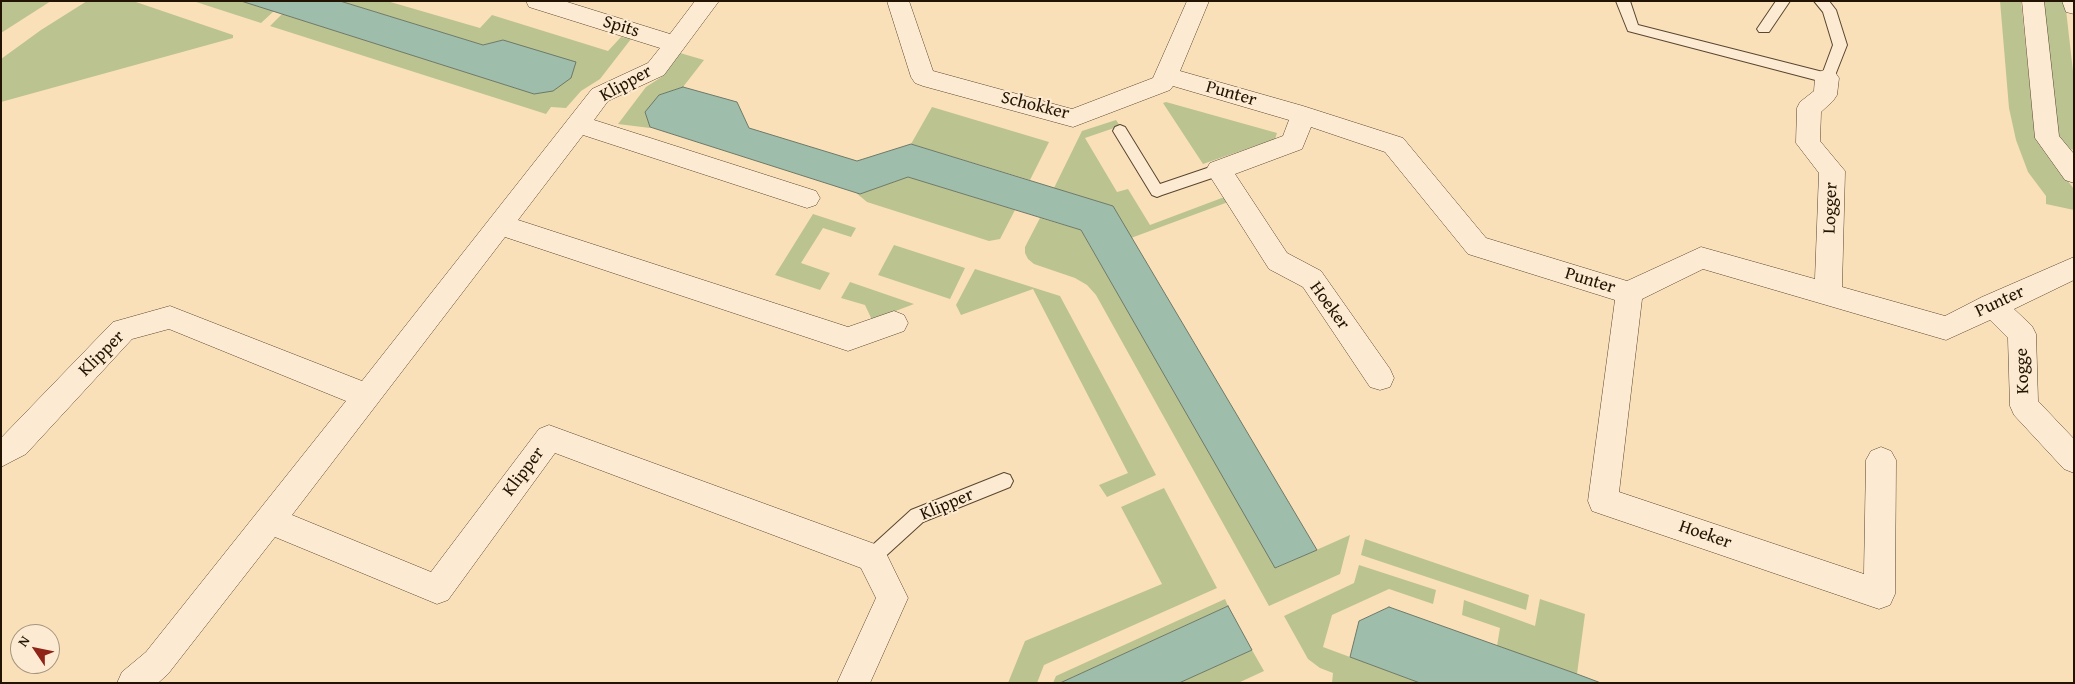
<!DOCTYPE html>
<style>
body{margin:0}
#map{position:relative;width:2075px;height:684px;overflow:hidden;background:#fae0b9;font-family:"Gentium Book Plus",serif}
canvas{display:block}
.frame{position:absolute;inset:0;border:2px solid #221302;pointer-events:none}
.north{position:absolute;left:10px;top:624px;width:50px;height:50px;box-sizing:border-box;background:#fcebd2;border:1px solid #a5957f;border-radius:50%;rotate:304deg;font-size:14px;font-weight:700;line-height:20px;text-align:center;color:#221302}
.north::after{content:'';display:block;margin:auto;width:18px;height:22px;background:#8f2418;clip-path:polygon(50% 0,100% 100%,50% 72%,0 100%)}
</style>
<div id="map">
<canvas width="2075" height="684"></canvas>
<div class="frame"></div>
<div class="north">N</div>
</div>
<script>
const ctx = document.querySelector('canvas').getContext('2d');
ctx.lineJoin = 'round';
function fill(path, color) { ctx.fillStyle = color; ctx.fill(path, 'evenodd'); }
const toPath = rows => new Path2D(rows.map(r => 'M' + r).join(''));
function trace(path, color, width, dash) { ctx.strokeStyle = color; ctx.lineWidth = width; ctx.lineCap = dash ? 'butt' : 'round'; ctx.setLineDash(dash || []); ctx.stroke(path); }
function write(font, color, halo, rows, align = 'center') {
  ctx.font = font + ' "Gentium Book Plus",serif'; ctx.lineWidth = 4; ctx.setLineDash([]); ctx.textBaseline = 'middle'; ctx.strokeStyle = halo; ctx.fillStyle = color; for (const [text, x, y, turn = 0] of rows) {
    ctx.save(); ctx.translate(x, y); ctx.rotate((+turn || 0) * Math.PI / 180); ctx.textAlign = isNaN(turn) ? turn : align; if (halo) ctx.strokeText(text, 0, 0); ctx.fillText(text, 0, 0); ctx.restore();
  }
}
fill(toPath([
 [1,1,51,1,1,33],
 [87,1,133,1,233,35,233,38,1,102,1,59,41,30],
 [193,1,242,1,274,11,261,23],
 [340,1,387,1,480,28,492,15,608,51,621,37,631,39,600,79,581,91,566,108,551,107,546,114,270,26,282,14,534,94,503,40,483,45],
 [2000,1,2021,1,2034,126,2047,154,2074,189,2074,210,2046,204,2046,196,2028,172,2016,140,2009,108],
 [2041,1,2065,1,2074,80,2074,150,2070,149,2059,143],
 [680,53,704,60,683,87,659,95,650,128,618,124,646,87,663,76],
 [1166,102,1277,133,1275,139,1203,164,1163,103],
 [932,107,1049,142,1030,180,911,144],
 [1116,120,1120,126,1085,138,1117,192,1128,189,1150,225,1227,196,1231,201,1131,238,1113,206,1054,188,1082,131],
 [908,177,1015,210,1000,239,989,241,867,202,855,192,860,194],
 [813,214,856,228,851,237,823,228,801,263,830,273,820,290,775,275],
 [1040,218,1081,230,1276,568,1350,535,1340,574,1269,606,1096,295,1087,285,1075,278,1034,264,1028,259,1025,253,1025,247],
 [894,245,965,268,950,299,878,275],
 [975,269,1060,296,1156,475,1107,497,1099,485,1128,473,1033,289,961,315,956,305],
 [850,282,914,304,872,320,865,305,841,298],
 [1164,488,1217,588,1044,665,1037,683,1008,683,1025,641,1162,584,1121,507],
 [1365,539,1529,595,1526,610,1361,555],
 [1359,565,1436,590,1433,604,1389,589,1332,615,1323,647,1420,683,1332,683,1333,673,1320,668,1308,659,1284,616,1354,583],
 [1225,599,1228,606,1060,683,1053,683,1056,676],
 [1540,599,1585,614,1577,674,1497,646,1500,628,1462,615,1464,600,1535,626],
 [1252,650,1264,671,1238,683,1179,683]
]), '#bbc391');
const water = toPath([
 [241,1,340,1,483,45,503,40,576,62,571,78,553,91,534,94,241,1],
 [683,87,737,102,749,128,857,161,911,144,1113,206,1317,550,1275,568,1081,230,908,177,860,194,650,127,645,112,659,95,683,87],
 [1228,606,1252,650,1179,683,1060,683,1228,606],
 [1389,607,1577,674,1601,683,1420,683,1350,657,1359,621,1389,607]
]);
fill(water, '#9fbdab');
trace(water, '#6d7967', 1);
const service = toPath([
 [1616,1,1630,1,1638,25,1823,72,1833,45,1823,12,1814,1,1829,1,1836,10,1847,45,1834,78,1832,82,1827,83,1628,31,1616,1],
 [1776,1,1790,1,1769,32,1759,32,1757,29,1776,1],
 [1120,125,1125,127,1160,184,1219,164,1224,166,1226,170,1224,174,1162,195,1157,197,1152,195,1113,131,1115,127,1120,125],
 [1004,473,1010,475,1013,481,1010,487,923,522,878,563,872,566,866,563,863,557,866,551,911,510,1004,473]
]);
const minor = toPath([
 [526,1,564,1,670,34,695,1,719,1,664,75,608,101,594,120,816,191,820,198,816,205,807,208,583,135,518,220,848,327,894,311,904,315,908,323,904,331,848,351,505,237,292,515,431,572,539,429,549,425,883,547,908,598,870,683,837,683,876,598,861,568,555,453,448,600,437,604,275,537,168,674,158,683,117,683,122,672,146,652,346,401,169,329,132,339,26,454,1,467,1,438,113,322,170,306,362,381,592,89,648,63,660,48,529,7,526,1],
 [887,1,909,1,933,71,1072,109,1153,78,1187,1,1209,1,1180,71,1303,106,1403,138,1486,238,1627,281,1701,247,1815,279,1819,173,1796,143,1797,108,1800,102,1814,91,1815,78,1819,72,1827,69,1835,72,1839,78,1837,95,1833,101,1821,112,1820,141,1845,171,1842,287,1945,316,1982,297,2074,257,2074,280,2014,309,2032,326,2036,334,2038,401,2074,439,2074,473,2064,469,2014,415,2010,406,2008,338,1990,320,1946,340,1703,269,1642,299,1619,492,1864,574,1866,460,1871,451,1881,447,1891,451,1896,460,1895,594,1890,605,1879,609,1592,511,1588,501,1615,300,1468,254,1385,152,1311,127,1302,149,1235,174,1287,253,1321,271,1390,369,1394,378,1390,387,1380,390,1370,387,1303,287,1269,269,1206,170,1210,163,1283,136,1289,120,1173,86,1170,90,1073,127,923,86,915,83,911,77,887,1],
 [2022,1,2044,1,2059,136,2074,154,2074,183,2065,180,2035,138,2022,1],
 [2062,1,2074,1,2074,14,2066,12,2062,1]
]);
trace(service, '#584630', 2);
trace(minor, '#584630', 1);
fill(service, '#fcebd2');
fill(minor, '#fcebd2');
write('18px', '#221302', '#fcebd2', [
 ["Spits",621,27,17],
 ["Klipper",626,84,-29],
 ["Punter",1231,94,16],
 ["Schokker",1035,106,14],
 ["Logger",1831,208,-88],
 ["Punter",1590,281,17],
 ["Punter",2000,302,-25],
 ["Hoeker",1329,306,54],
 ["Klipper",102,354,-45],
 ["Kogge",2023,371,-92],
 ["Klipper",524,472,-53],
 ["Klipper",947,505,-23],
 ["Hoeker",1705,535,19]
]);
</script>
